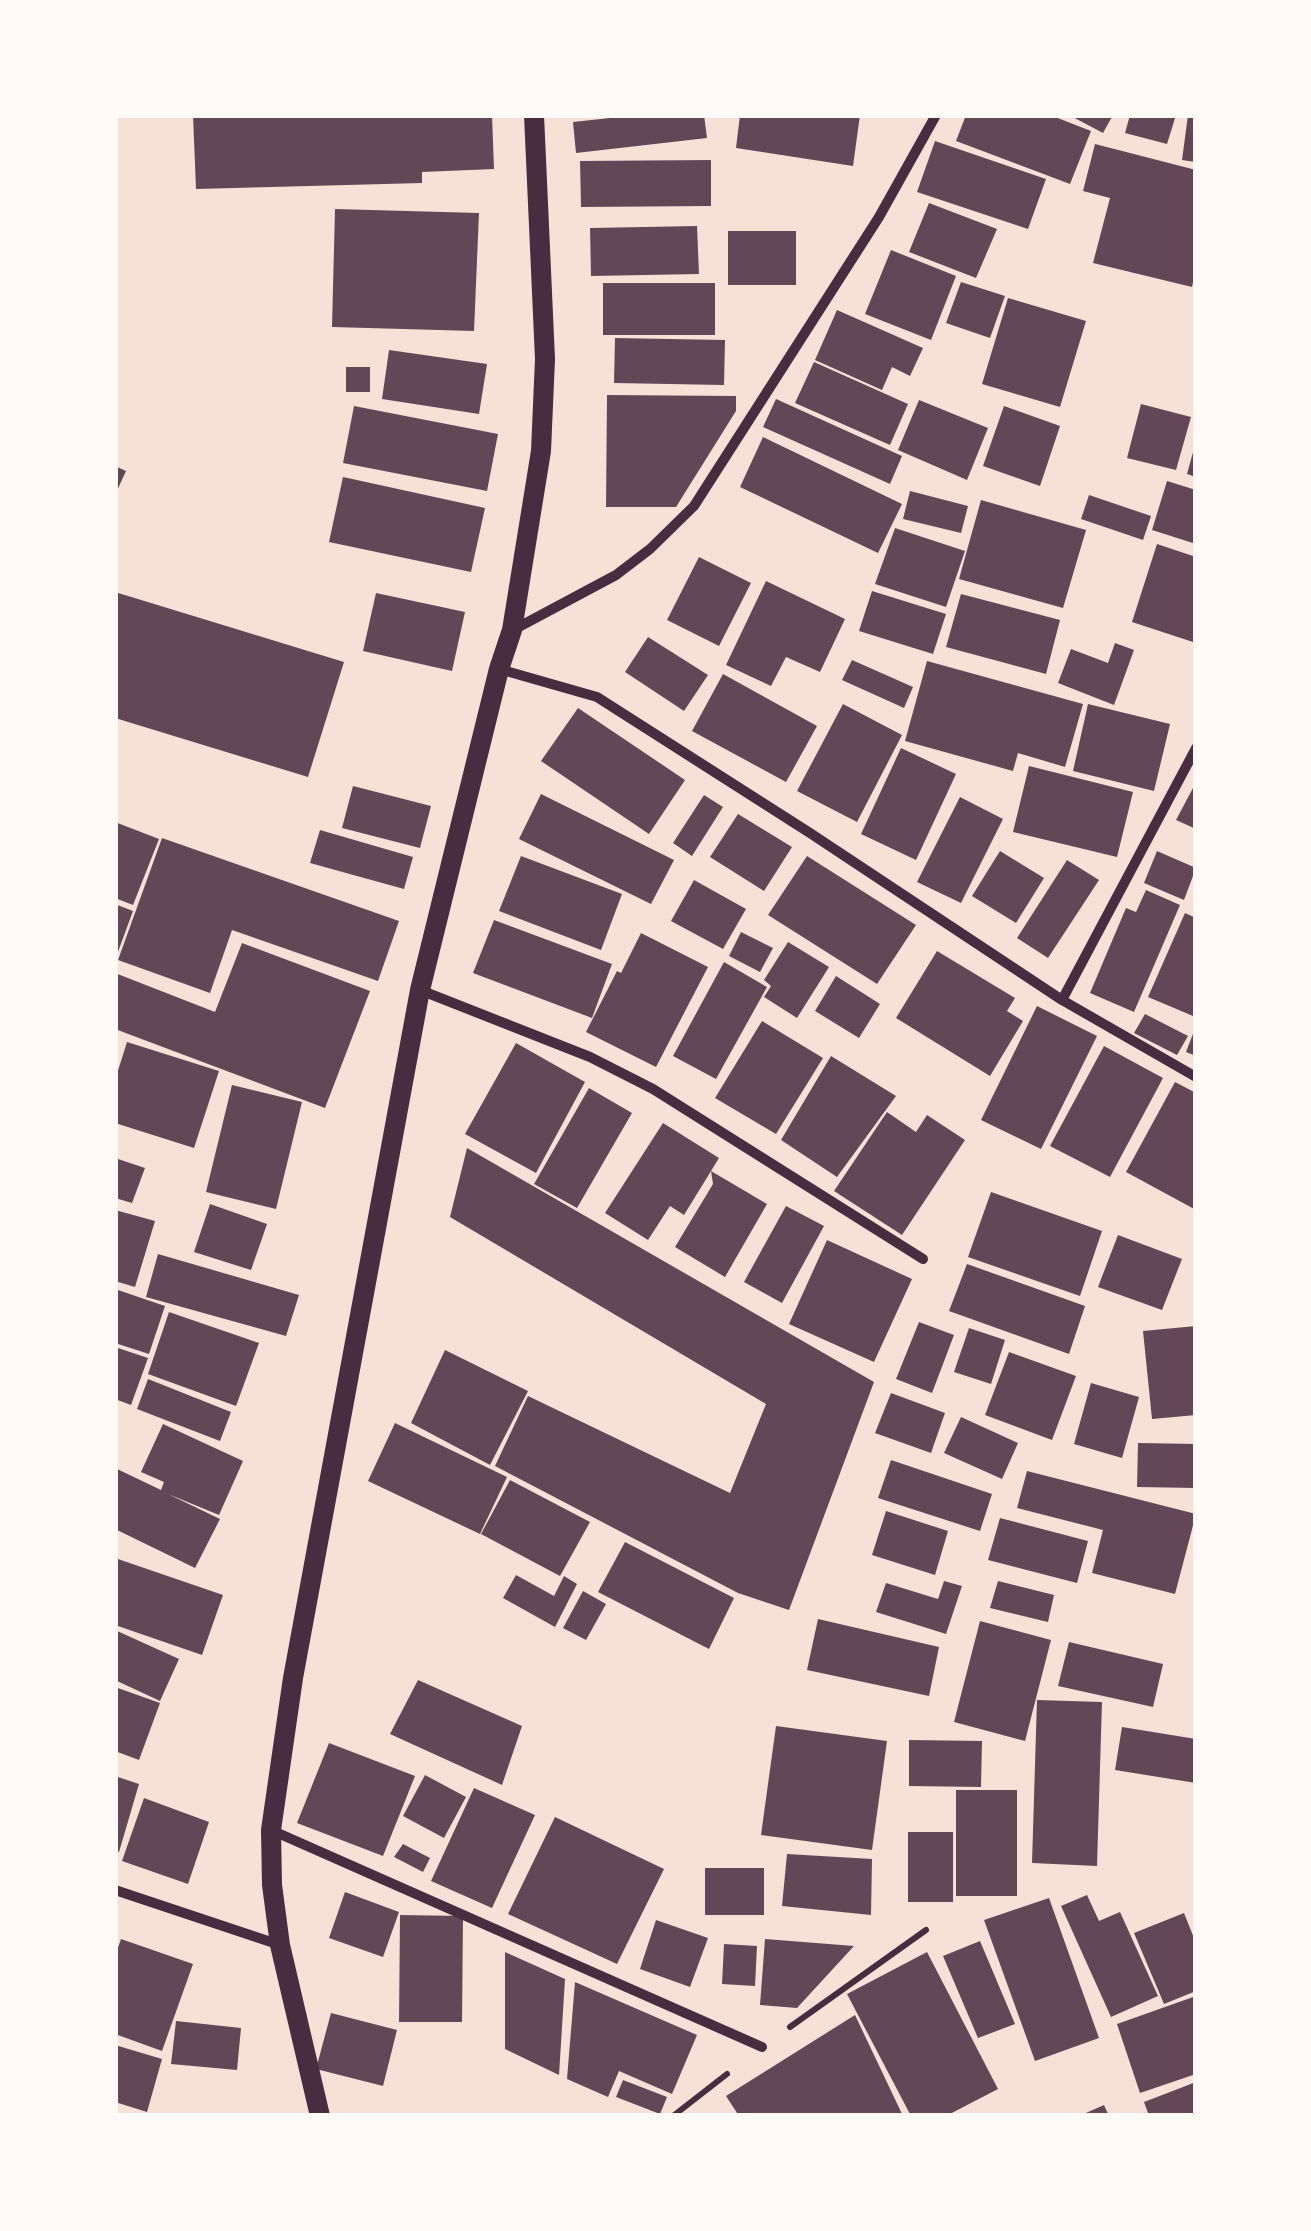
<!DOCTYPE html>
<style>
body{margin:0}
#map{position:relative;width:1311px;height:2231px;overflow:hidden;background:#f7e1d7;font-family:"Zilla Slab",serif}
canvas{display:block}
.frame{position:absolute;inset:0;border:118px solid #fffaf5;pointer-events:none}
</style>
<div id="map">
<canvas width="1311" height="2231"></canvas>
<div class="frame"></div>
</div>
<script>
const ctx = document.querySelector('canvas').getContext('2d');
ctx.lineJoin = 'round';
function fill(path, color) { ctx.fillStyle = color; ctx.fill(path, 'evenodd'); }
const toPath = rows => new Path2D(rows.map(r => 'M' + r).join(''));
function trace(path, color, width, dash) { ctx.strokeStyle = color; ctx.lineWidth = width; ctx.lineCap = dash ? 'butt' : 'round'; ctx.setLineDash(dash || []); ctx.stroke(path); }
fill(toPath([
 [193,115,492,115,494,169,422,172,422,183,196,189],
 [638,115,704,115,707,138,576,153,573,122],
 [740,115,860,115,853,166,736,148],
 [966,115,1050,115,1091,131,1070,184,956,141],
 [1069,115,1113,115,1103,133],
 [1130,115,1176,115,1167,144,1125,133],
 [1188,115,1196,115,1196,162,1182,160],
 [935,141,1046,179,1028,229,917,192],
 [1095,144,1196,170,1196,270,1192,287,1093,263,1110,198,1083,191],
 [711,160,711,206,581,207,580,161],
 [929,203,997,229,976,278,909,252],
 [335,209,479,213,474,331,332,327],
 [697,226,699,274,591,276,590,228],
 [728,231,796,231,796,285,728,285],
 [891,250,956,276,931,340,865,314],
 [961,282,1005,296,990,338,946,323],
 [603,283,715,283,715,335,603,335],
 [1008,298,1086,321,1060,407,982,384],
 [837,310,923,348,910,376,892,367,882,390,815,360],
 [615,338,725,340,724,385,614,383],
 [389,350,487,364,479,414,382,399],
 [814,362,908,404,890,445,795,403],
 [346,367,370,367,370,392,346,392],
 [607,395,736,396,736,411,676,507,606,507],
 [776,399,902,456,890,484,763,427],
 [919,400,988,428,967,480,898,450],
 [1141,404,1191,417,1176,470,1127,458],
 [354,406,498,434,487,491,343,463],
 [1004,406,1060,426,1040,486,983,466],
 [763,437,902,504,878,553,740,487],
 [1195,445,1196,445,1196,477,1187,474],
 [115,466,126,471,115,495],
 [343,477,485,508,471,572,329,542],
 [1167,481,1196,490,1196,544,1152,530],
 [910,491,968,506,961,533,903,519],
 [1089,495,1151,516,1143,540,1081,519],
 [981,500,1086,530,1063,608,959,579],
 [895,528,965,551,946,607,875,584],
 [1157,544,1196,557,1196,643,1132,622],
 [699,557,751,583,719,646,667,620],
 [766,581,845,619,820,672,786,657,771,686,726,665],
 [872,591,946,614,933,654,859,631],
 [115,592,344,662,308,777,115,718],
 [376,593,465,612,452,671,363,651],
 [961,594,1060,620,1046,674,946,647],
 [648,637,708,675,684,711,625,672],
 [1115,643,1134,650,1114,705,1058,683,1071,649,1108,663],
 [852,660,913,687,904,708,842,680],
 [927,661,1083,704,1065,767,1018,753,1013,771,905,741],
 [723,674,817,726,786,782,692,731],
 [843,704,902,735,857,822,797,791],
 [1088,704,1170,724,1154,791,1073,771],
 [578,708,685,780,649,834,541,761],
 [901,748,956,774,916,860,861,834],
 [1029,766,1133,792,1117,857,1013,832],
 [353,786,431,806,420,848,342,828],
 [1193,788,1196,789,1196,829,1176,820],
 [541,794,674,860,651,904,519,839],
 [704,795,723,807,692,856,673,843],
 [960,797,1003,819,961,903,917,882],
 [738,814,792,847,764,891,710,857],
 [115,822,159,839,133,905,115,898],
 [320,830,413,857,404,889,310,863],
 [162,838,399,921,378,981,232,930,210,993,118,960],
 [1000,851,1044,878,1016,923,972,896],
 [1157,851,1196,868,1184,900,1144,883],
 [521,856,622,894,601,950,499,911],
 [807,856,916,925,877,984,768,915],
 [1067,860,1099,880,1048,958,1017,938],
 [694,880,746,909,723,949,671,921],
 [1146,890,1180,905,1134,1012,1090,993,1126,908,1136,912],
 [115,904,133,911,115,960],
 [1185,913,1196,918,1196,1009,1193,1016,1148,997],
 [494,920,612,964,592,1018,473,973],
 [741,932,773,948,760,972,729,956],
 [641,933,708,967,656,1067,586,1032,617,971,621,973],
 [788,942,829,967,797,1018,764,997,771,986,764,980],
 [242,943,370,991,325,1108,115,1029,115,973,215,1012],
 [937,951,1015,998,1007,1011,1023,1021,990,1076,896,1018],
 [724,962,767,987,716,1079,673,1056],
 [836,976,880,1004,859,1038,815,1011],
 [1037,1006,1097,1036,1041,1149,981,1120],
 [1145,1014,1188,1036,1177,1055,1134,1033],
 [762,1021,823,1058,776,1134,715,1098],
 [1196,1026,1196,1056,1186,1052],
 [127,1042,219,1071,194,1148,115,1123,115,1080],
 [516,1043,585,1082,536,1173,465,1134],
 [1104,1046,1163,1078,1110,1177,1050,1146],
 [831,1056,896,1096,837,1177,781,1140],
 [1175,1082,1196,1093,1196,1210,1126,1172],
 [232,1085,302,1102,276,1209,206,1192],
 [589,1088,632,1113,577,1208,534,1184],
 [887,1112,916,1132,927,1115,965,1140,902,1235,834,1191],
 [663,1123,719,1158,684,1215,670,1206,648,1240,605,1213],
 [467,1148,874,1382,789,1610,738,1593,495,1466,528,1396,730,1493,766,1404,450,1217],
 [115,1158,145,1168,132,1203,115,1198],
 [711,1171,767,1204,725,1277,675,1247,713,1184],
 [991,1192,1102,1231,1080,1296,968,1257],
 [210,1204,267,1224,251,1270,194,1252],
 [786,1206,824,1226,782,1303,744,1282],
 [115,1210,155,1221,135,1287,115,1281],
 [1118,1235,1182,1259,1162,1310,1098,1287],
 [827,1240,912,1279,874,1362,789,1324],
 [158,1254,299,1295,286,1336,146,1297],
 [967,1264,1085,1306,1069,1354,949,1311],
 [115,1289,165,1306,149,1354,115,1343],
 [169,1312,259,1343,236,1406,148,1374],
 [919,1322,954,1335,932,1393,896,1379],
 [1196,1326,1196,1415,1152,1419,1143,1331],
 [969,1328,1005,1340,991,1384,954,1372],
 [115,1347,148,1358,131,1405,115,1399],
 [445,1350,528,1391,490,1465,411,1423],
 [1009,1352,1076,1376,1052,1440,985,1415],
 [148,1379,231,1412,220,1441,137,1409],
 [1091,1383,1139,1397,1122,1458,1074,1444],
 [891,1393,945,1413,931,1453,875,1433],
 [961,1417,1018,1443,1002,1479,944,1453],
 [395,1423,507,1477,480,1534,368,1481],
 [163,1424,243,1461,219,1515,168,1494,220,1519,195,1568,115,1529,115,1468,161,1490,164,1482,141,1472],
 [1138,1443,1196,1444,1196,1488,1137,1487],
 [891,1460,992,1494,980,1531,878,1498],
 [1027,1471,1196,1514,1175,1594,1092,1573,1103,1530,1017,1508],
 [510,1480,590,1522,560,1576,481,1534],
 [886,1511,948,1531,935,1575,872,1555],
 [1000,1518,1088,1541,1077,1583,988,1560],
 [625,1542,734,1598,709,1649,598,1592],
 [115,1558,223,1595,202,1655,115,1625],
 [516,1575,554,1596,564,1576,577,1584,555,1627,503,1598],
 [944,1581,962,1586,946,1634,876,1612,886,1583,938,1599],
 [998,1581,1054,1595,1048,1622,990,1608],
 [583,1591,606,1604,586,1640,563,1628],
 [818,1619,939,1647,929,1696,807,1670],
 [980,1621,1051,1640,1025,1741,954,1722],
 [115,1630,179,1659,160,1701,115,1680],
 [1069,1642,1163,1664,1153,1707,1058,1686],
 [418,1680,522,1726,502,1785,390,1734],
 [115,1687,160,1703,139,1760,115,1751],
 [1037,1700,1102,1702,1097,1866,1032,1863],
 [776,1726,887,1741,872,1850,761,1835],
 [1122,1727,1196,1739,1196,1783,1115,1770],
 [909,1740,982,1741,981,1787,909,1786],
 [329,1743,415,1776,383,1856,297,1823],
 [425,1775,466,1797,444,1838,403,1816],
 [115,1776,139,1784,119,1852,115,1851],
 [474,1788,535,1815,492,1908,431,1881],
 [956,1790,1017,1790,1017,1896,956,1896],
 [144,1798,209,1822,188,1884,122,1861],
 [555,1817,664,1869,617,1964,508,1914],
 [908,1832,953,1832,953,1902,908,1902],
 [403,1844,430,1858,423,1872,394,1857],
 [787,1854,872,1859,871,1915,782,1906],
 [705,1868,764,1868,764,1915,705,1915],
 [345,1892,399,1912,383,1957,329,1938],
 [1087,1895,1099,1921,1120,1912,1158,1996,1111,2017,1061,1906],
 [1049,1898,1099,2038,1035,2061,984,1920],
 [1184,1913,1196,1943,1196,1991,1164,2004,1134,1933],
 [400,1915,463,1916,462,2022,399,2022],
 [656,1920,708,1938,690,1987,640,1969],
 [121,1939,193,1964,162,2051,115,2034,115,1956],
 [765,1939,854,1946,797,2008,760,2005],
 [980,1941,1015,2024,978,2038,943,1956],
 [724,1944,757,1946,755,1986,722,1984],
 [505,1952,565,1979,559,2075,505,2049],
 [927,1952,998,2089,946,2116,911,2116,847,1994],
 [575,1982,697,2035,672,2094,619,2071,608,2097,567,2079],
 [1196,1996,1196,2074,1140,2093,1117,2024],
 [331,2013,397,2030,383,2086,316,2069],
 [855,2015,902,2114,899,2116,739,2116,726,2096],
 [176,2021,241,2028,237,2070,171,2064],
 [115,2045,162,2059,147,2112,115,2102],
 [623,2080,667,2097,660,2114,616,2097],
 [1196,2082,1196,2116,1149,2116,1144,2102],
 [1104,2105,1109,2116,1079,2116]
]), '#644757');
trace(toPath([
 [790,2027,926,1930],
 [673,2116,727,2074]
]), '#4a2c40', 6);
trace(toPath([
 [513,630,616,575,650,549,694,506,879,217,936,115],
 [499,669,597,697,810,833,1062,1000,1196,1077],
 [420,990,590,1057,653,1089,923,1259],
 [1062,1000,1196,748],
 [271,1830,762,2047],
 [115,1890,280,1945]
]), '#4a2c40', 10);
trace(toPath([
 [320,2116,280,1945,272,1885,271,1830,293,1678,420,990,499,669,512,630,541,451,545,359,534,115]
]), '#4a2c40', 20);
</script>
